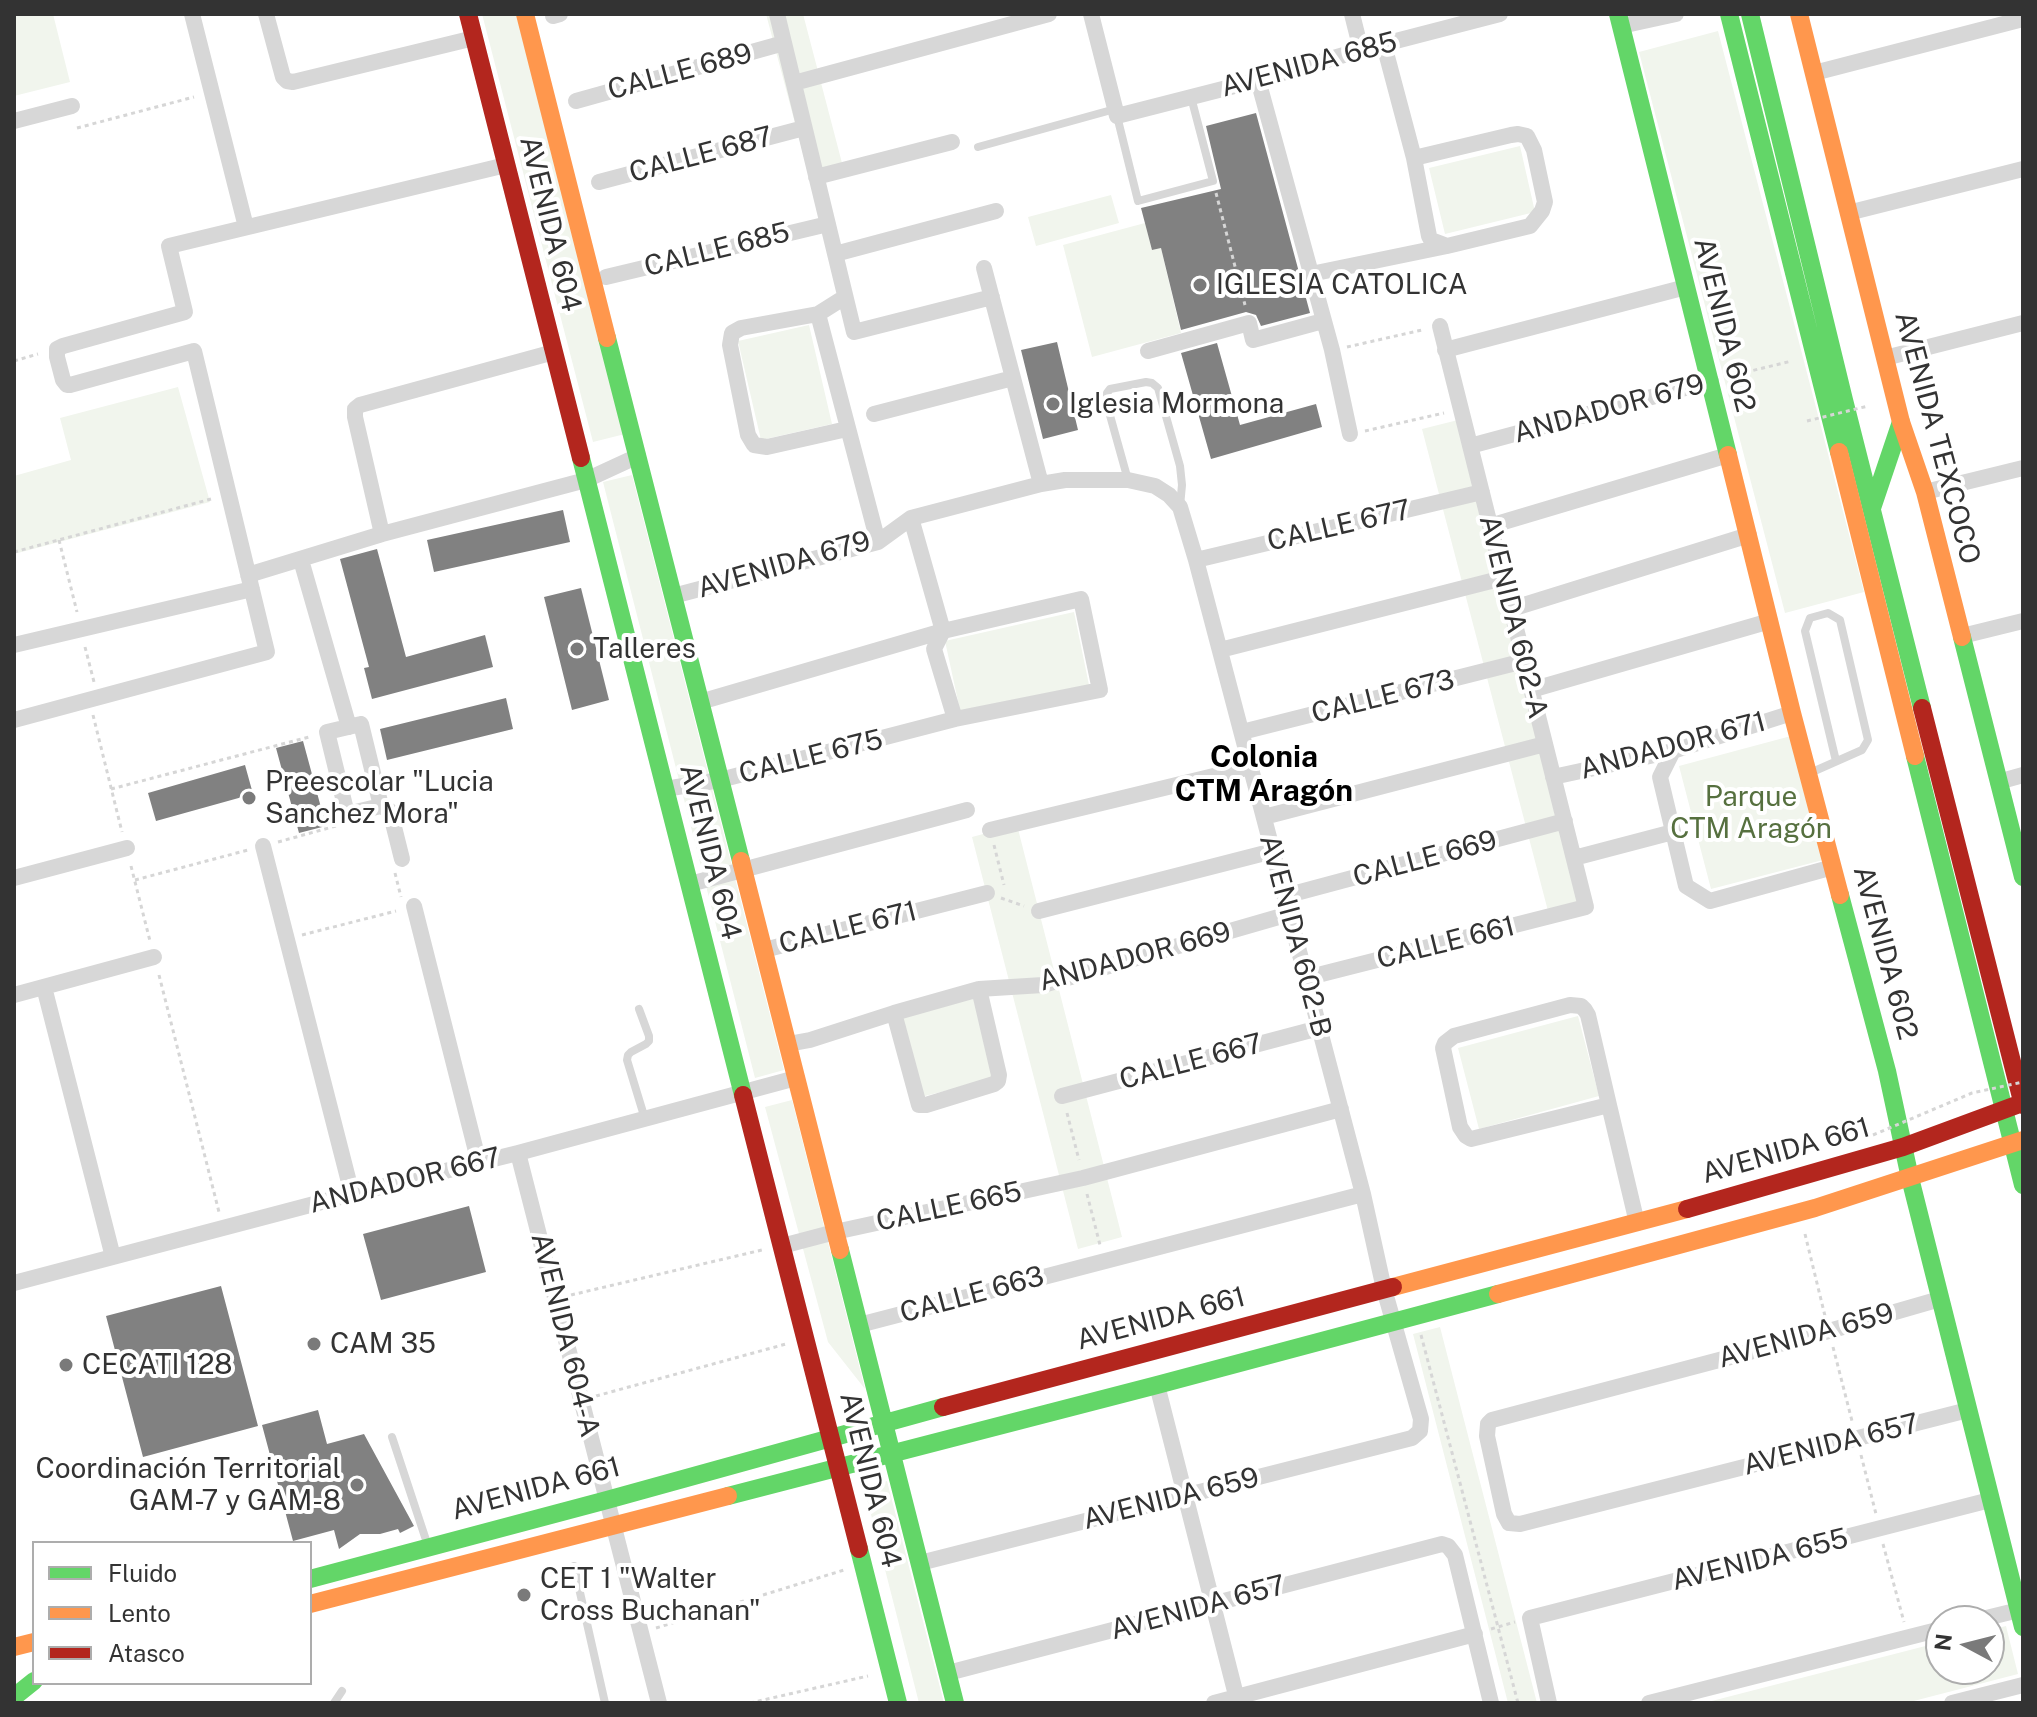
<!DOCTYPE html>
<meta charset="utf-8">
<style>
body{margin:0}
#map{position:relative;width:2037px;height:1717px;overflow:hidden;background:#fff;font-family:"Public Sans",sans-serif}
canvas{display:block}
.frame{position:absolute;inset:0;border:16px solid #333;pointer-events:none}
.legend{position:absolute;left:32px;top:1541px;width:280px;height:144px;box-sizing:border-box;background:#fff;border:2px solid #adadad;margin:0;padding:10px 14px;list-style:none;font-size:24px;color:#333}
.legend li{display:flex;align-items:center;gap:16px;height:40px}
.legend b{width:40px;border:2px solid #adadad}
.north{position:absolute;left:1925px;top:1605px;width:80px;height:80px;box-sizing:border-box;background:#fff;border:2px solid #adadad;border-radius:50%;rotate:277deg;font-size:22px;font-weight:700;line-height:32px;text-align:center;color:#333}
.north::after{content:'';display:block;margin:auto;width:28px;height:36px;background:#7a7a7a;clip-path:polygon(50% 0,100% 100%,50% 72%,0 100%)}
</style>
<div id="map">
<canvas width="2037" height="1717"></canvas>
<div class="frame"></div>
<ul class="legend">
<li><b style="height:10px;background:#63d668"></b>Fluido</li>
<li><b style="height:10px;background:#ff974d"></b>Lento</li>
<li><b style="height:10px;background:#b3261e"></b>Atasco</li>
</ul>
<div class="north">N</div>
</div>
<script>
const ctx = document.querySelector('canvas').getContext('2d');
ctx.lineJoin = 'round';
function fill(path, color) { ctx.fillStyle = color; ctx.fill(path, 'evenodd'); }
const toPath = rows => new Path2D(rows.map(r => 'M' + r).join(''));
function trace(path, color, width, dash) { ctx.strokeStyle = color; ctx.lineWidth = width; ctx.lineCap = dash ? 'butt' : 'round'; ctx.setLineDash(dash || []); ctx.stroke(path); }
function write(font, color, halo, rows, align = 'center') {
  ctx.font = font + ' "Public Sans",sans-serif'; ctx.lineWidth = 8; ctx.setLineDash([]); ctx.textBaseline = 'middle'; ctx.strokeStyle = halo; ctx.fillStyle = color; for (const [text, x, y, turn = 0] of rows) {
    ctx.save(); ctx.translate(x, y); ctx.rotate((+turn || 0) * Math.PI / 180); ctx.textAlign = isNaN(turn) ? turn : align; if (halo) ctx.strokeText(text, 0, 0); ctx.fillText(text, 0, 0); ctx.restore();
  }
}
fill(toPath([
 [14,14,53,14,70,82,14,96],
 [482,14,516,14,625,434,593,442],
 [766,14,803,14,842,163,808,172],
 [1718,31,1864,592,1785,613,1639,52],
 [1520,146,1535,212,1445,234,1429,168],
 [1111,195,1119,223,1036,246,1028,217],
 [1145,223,1152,250,1161,248,1181,333,1092,357,1063,245],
 [809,325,832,424,761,440,738,341],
 [178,387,210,502,14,554,14,476,71,460,60,418],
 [1458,420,1584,901,1548,911,1422,429],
 [632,475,784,1070,755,1078,603,482],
 [1074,612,1089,685,961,715,945,641],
 [1791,736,1823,860,1711,889,1679,766],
 [1017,825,1122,1237,1078,1249,972,837],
 [976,997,996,1078,921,1097,901,1016],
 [1578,1016,1599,1096,1479,1129,1458,1048],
 [792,1100,865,1389,828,1342,765,1107],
 [1440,1327,1537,1703,1508,1703,1413,1334],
 [887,1481,944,1703,919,1703,864,1487],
 [2006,1626,2018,1674,1906,1703,1704,1703,1941,1642,1941,1669,1989,1669,1989,1630]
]), '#f1f5ed');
fill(toPath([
 [1256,113,1310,313,1261,326,1256,315,1246,312,1181,330,1161,248,1152,250,1141,208,1221,189,1206,126],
 [1057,342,1078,430,1043,439,1021,350],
 [1217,343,1240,425,1316,404,1322,427,1211,459,1181,353],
 [563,510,570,542,434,572,427,540],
 [377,549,406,657,485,635,493,667,372,699,364,668,369,667,340,559],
 [581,588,609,700,572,710,544,597],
 [506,698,513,729,387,760,380,729],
 [303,741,326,826,299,833,276,748],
 [245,765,253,794,156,821,148,793],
 [469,1206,486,1272,381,1300,363,1234],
 [221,1286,258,1426,143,1457,106,1316],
 [318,1410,327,1444,364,1434,414,1526,400,1533,398,1529,380,1534,360,1534,339,1549,334,1530,293,1541,262,1425]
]), '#818181');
trace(toPath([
 [77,128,194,97],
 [1216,193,1245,305],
 [1347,347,1422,330],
 [14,361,38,354],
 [1730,376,1792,361],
 [1365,431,1444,413],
 [59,540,77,612],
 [14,552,211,499],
 [85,647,94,682],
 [93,715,122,832],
 [111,789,309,737],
 [278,842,336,826],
 [994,845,1004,885],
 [131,866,150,941],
 [395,873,401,897],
 [135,880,248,850],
 [1001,898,1024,906],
 [302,935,396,911],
 [159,975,219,1212],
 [1067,1113,1079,1160],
 [1087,1194,1100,1245],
 [1805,1234,1825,1316],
 [571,1295,762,1250],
 [1421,1335,1518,1703],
 [1833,1347,1852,1421],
 [596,1396,786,1344],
 [1861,1455,1876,1514],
 [1883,1544,1904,1622],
 [656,1628,844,1570],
 [1491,1629,1515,1622],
 [750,1703,868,1676]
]), '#d6d6d6', 3, [4, 4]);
trace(toPath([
 [1117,116,1138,201,1213,181,1191,97],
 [978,147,1115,109],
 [1128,480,1106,401,1107,393,1110,389,1146,382,1152,383,1158,388,1180,466,1182,485,1180,506],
 [1810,773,1862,750,1868,740,1840,620,1828,613,1810,618,1805,631,1836,761],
 [639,1009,649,1036,649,1041,646,1044,631,1052,628,1055,627,1060,645,1119],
 [392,1437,428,1546],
 [574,1566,605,1703],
 [334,1703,342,1691]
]), '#d7d7d7', 8);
trace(toPath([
 [192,14,246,227],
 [266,14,283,77,287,81,293,82,474,38],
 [777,14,854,332,992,297],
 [1091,14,1117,116,1258,80,1361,50,1500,14],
 [1352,14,1361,50],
 [553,16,560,14],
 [1621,26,1676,14],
 [1384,45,1414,158,1429,236,1431,240,1447,246,1530,226,1542,211,1545,202,1534,150,1527,136,1518,134,1511,135,1414,158],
 [1814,73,2023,19],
 [1258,80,1332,350,1350,434],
 [794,83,1049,14],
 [576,101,784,43],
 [14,121,72,106],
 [816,177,952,142],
 [599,182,804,128],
 [1848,213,2023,169],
 [835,254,996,211],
 [984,268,1041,484],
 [1311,274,1447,246],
 [606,277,828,224],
 [845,297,818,314,878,542],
 [818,314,741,328,732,333,730,345,748,435,754,445,767,447,847,429],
 [1445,350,1686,287],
 [1148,351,1249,323,1253,340,1323,321],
 [1885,358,2023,323],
 [874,414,1013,378],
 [1470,446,1711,381],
 [1925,492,2023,468],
 [911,518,943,631],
 [1490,526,1728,455],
 [382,534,355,417,355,409,360,405,554,352],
 [301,560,349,727],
 [1196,560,1482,492],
 [248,575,382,534,586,480,638,456],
 [673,596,878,542,911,518,1041,484,1065,480,1128,480,1155,486,1169,495,1180,507,1196,560,1363,1194,1384,1289,1421,1419,1420,1431,1412,1438,920,1563],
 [1511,609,1749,535],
 [943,631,934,649,955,719],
 [1962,636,2023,621],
 [14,645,252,589],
 [1220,650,1503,578],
 [1531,690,1770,621],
 [14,720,267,652,194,351,70,385,67,385,63,380,57,357,57,349,63,346,185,312,169,246,506,165],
 [361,724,381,806,347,814,327,732,361,724],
 [1242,732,1524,661],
 [1673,751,1660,777,1686,886,1710,901,1833,867],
 [1553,777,1673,751,1792,713],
 [1998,782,2023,775],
 [665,789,720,780,955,719,1100,690,1081,599,943,631,700,702],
 [381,806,390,811,402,859],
 [1264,817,1545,744],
 [990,830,1251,767],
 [263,846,352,1194],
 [1574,858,1673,832],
 [14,878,127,848],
 [690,884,967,810],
 [1285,896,1565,821],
 [414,906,479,1163],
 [1039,911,1273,851],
 [764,950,987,893],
 [1306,978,1586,907,1440,326],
 [44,987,113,1257],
 [979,989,1043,985,1289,914],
 [14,995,154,957],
 [788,1044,810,1040,894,1013,979,989,999,1075,998,1081,994,1084,926,1105,919,1105,894,1013],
 [1062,1096,1319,1028],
 [1609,1105,1471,1139,1466,1136,1460,1127,1443,1048,1445,1043,1454,1036,1570,1005,1581,1006,1585,1010,1588,1015,1609,1105,1637,1223],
 [518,1153,659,1703],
 [782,1246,835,1232,1083,1178,1341,1109],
 [14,1283,352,1194,518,1153,796,1078],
 [1940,1299,1829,1331,1492,1420,1488,1424,1487,1436,1504,1514,1509,1523,1520,1524,1968,1410],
 [859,1325,1363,1194],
 [1157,1385,1238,1703],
 [1974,1621,2019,1610],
 [948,1673,1442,1544,1448,1546,1455,1555,1491,1703],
 [1214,1703,1475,1634],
 [1549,1703,1530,1618,1990,1500],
 [1649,1703,1941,1629],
 [1952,1703,2023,1685]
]), '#d7d7d7', 16);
trace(toPath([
 [1618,14,1728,455],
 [1729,14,1839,452],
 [1750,14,1844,400,1922,708],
 [607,338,741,861],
 [581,458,743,1095],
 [1872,508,1901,422],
 [1962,637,2023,877],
 [1915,756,2023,1185],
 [1840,895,1887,1071,1910,1178,2023,1627],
 [840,1250,955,1703],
 [728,1496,1157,1385,1498,1294],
 [859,1549,898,1703],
 [310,1579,607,1500,943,1407],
 [14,1697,34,1681]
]), '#63d668', 18);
trace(toPath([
 [525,14,607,338],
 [1799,14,1901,422,1925,492,1962,637],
 [1839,452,1915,756],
 [1728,455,1792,713,1840,895],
 [741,861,840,1250],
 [1393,1287,1687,1209],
 [1498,1294,1815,1208,2023,1140],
 [310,1604,728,1496],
 [14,1647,34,1642]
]), '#ff974d', 18);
trace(toPath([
 [468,14,581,458],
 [1922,708,2023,1105],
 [743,1095,859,1549],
 [1687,1209,1903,1147,2022,1103],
 [943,1407,1393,1287]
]), '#b3261e', 18);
trace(toPath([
 [1807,421,1868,406],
 [1873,1135,1972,1093,2023,1082]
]), '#d6d6d6', 3, [4, 4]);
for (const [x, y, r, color] of [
 [1200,285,8,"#7a7a7a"],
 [1053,404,8,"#7a7a7a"],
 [577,649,8,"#7a7a7a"],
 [249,798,8,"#7a7a7a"],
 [314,1344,8,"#7a7a7a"],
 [66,1365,8,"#7a7a7a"],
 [357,1485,8,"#7a7a7a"],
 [524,1595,8,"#7a7a7a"]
]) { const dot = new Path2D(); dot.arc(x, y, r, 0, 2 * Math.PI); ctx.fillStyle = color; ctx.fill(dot); trace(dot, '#fff', 3); }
write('28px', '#333', '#fff', [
 ["AVENIDA 685",1309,65,-15],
 ["CALLE 689",680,72,-15],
 ["CALLE 687",701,155,-15],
 ["AVENIDA 604",550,224,76],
 ["CALLE 685",717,250,-14],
 ["AVENIDA 602",1724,325,76],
 ["ANDADOR 679",1609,409,-15],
 ["AVENIDA TEXCOCO",1937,438,75],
 ["CALLE 677",1339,526,-13],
 ["AVENIDA 679",784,565,-16],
 ["AVENIDA 602-A",1513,617,76],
 ["CALLE 673",1383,697,-14],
 ["ANDADOR 671",1673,746,-15],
 ["CALLE 675",811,757,-14],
 ["AVENIDA 604",710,852,76],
 ["CALLE 669",1425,859,-15],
 ["CALLE 671",848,928,-14],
 ["AVENIDA 602-B",1295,936,75],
 ["CALLE 661",1446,943,-14],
 ["AVENIDA 602",1885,953,75],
 ["ANDADOR 669",1135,957,-15],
 ["CALLE 667",1191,1062,-15],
 ["AVENIDA 661",1786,1151,-16],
 ["ANDADOR 667",405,1181,-14],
 ["CALLE 665",949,1207,-12],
 ["CALLE 663",972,1295,-15],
 ["AVENIDA 661",1161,1319,-15],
 ["AVENIDA 604-A",565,1335,76],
 ["AVENIDA 659",1806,1336,-15],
 ["AVENIDA 657",1831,1445,-14],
 ["AVENIDA 604",870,1480,76],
 ["AVENIDA 661",536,1489,-15],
 ["AVENIDA 659",1171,1499,-14],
 ["AVENIDA 655",1760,1560,-14],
 ["AVENIDA 657",1198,1608,-15]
]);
write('28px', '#333', '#fff', [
 ["IGLESIA CATOLICA",1216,285],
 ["Iglesia Mormona",1069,404],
 ["Talleres",593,649],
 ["Preescolar \"Lucia",265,782],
 ["Sanchez Mora\"",265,814],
 ["CAM 35",330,1344],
 ["CECATI 128",82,1365],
 ["Coordinación Territorial",341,1469,"right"],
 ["GAM-7 y GAM-8",341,1501,"right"],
 ["CET 1 \"Walter",540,1579],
 ["Cross Buchanan\"",540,1611]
], 'left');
write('28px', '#56703f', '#fff', [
 ["Parque",1751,797],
 ["CTM Aragón",1751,829]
]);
write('bold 30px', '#000', '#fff', [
 ["Colonia",1264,758],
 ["CTM Aragón",1264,792]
]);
</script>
